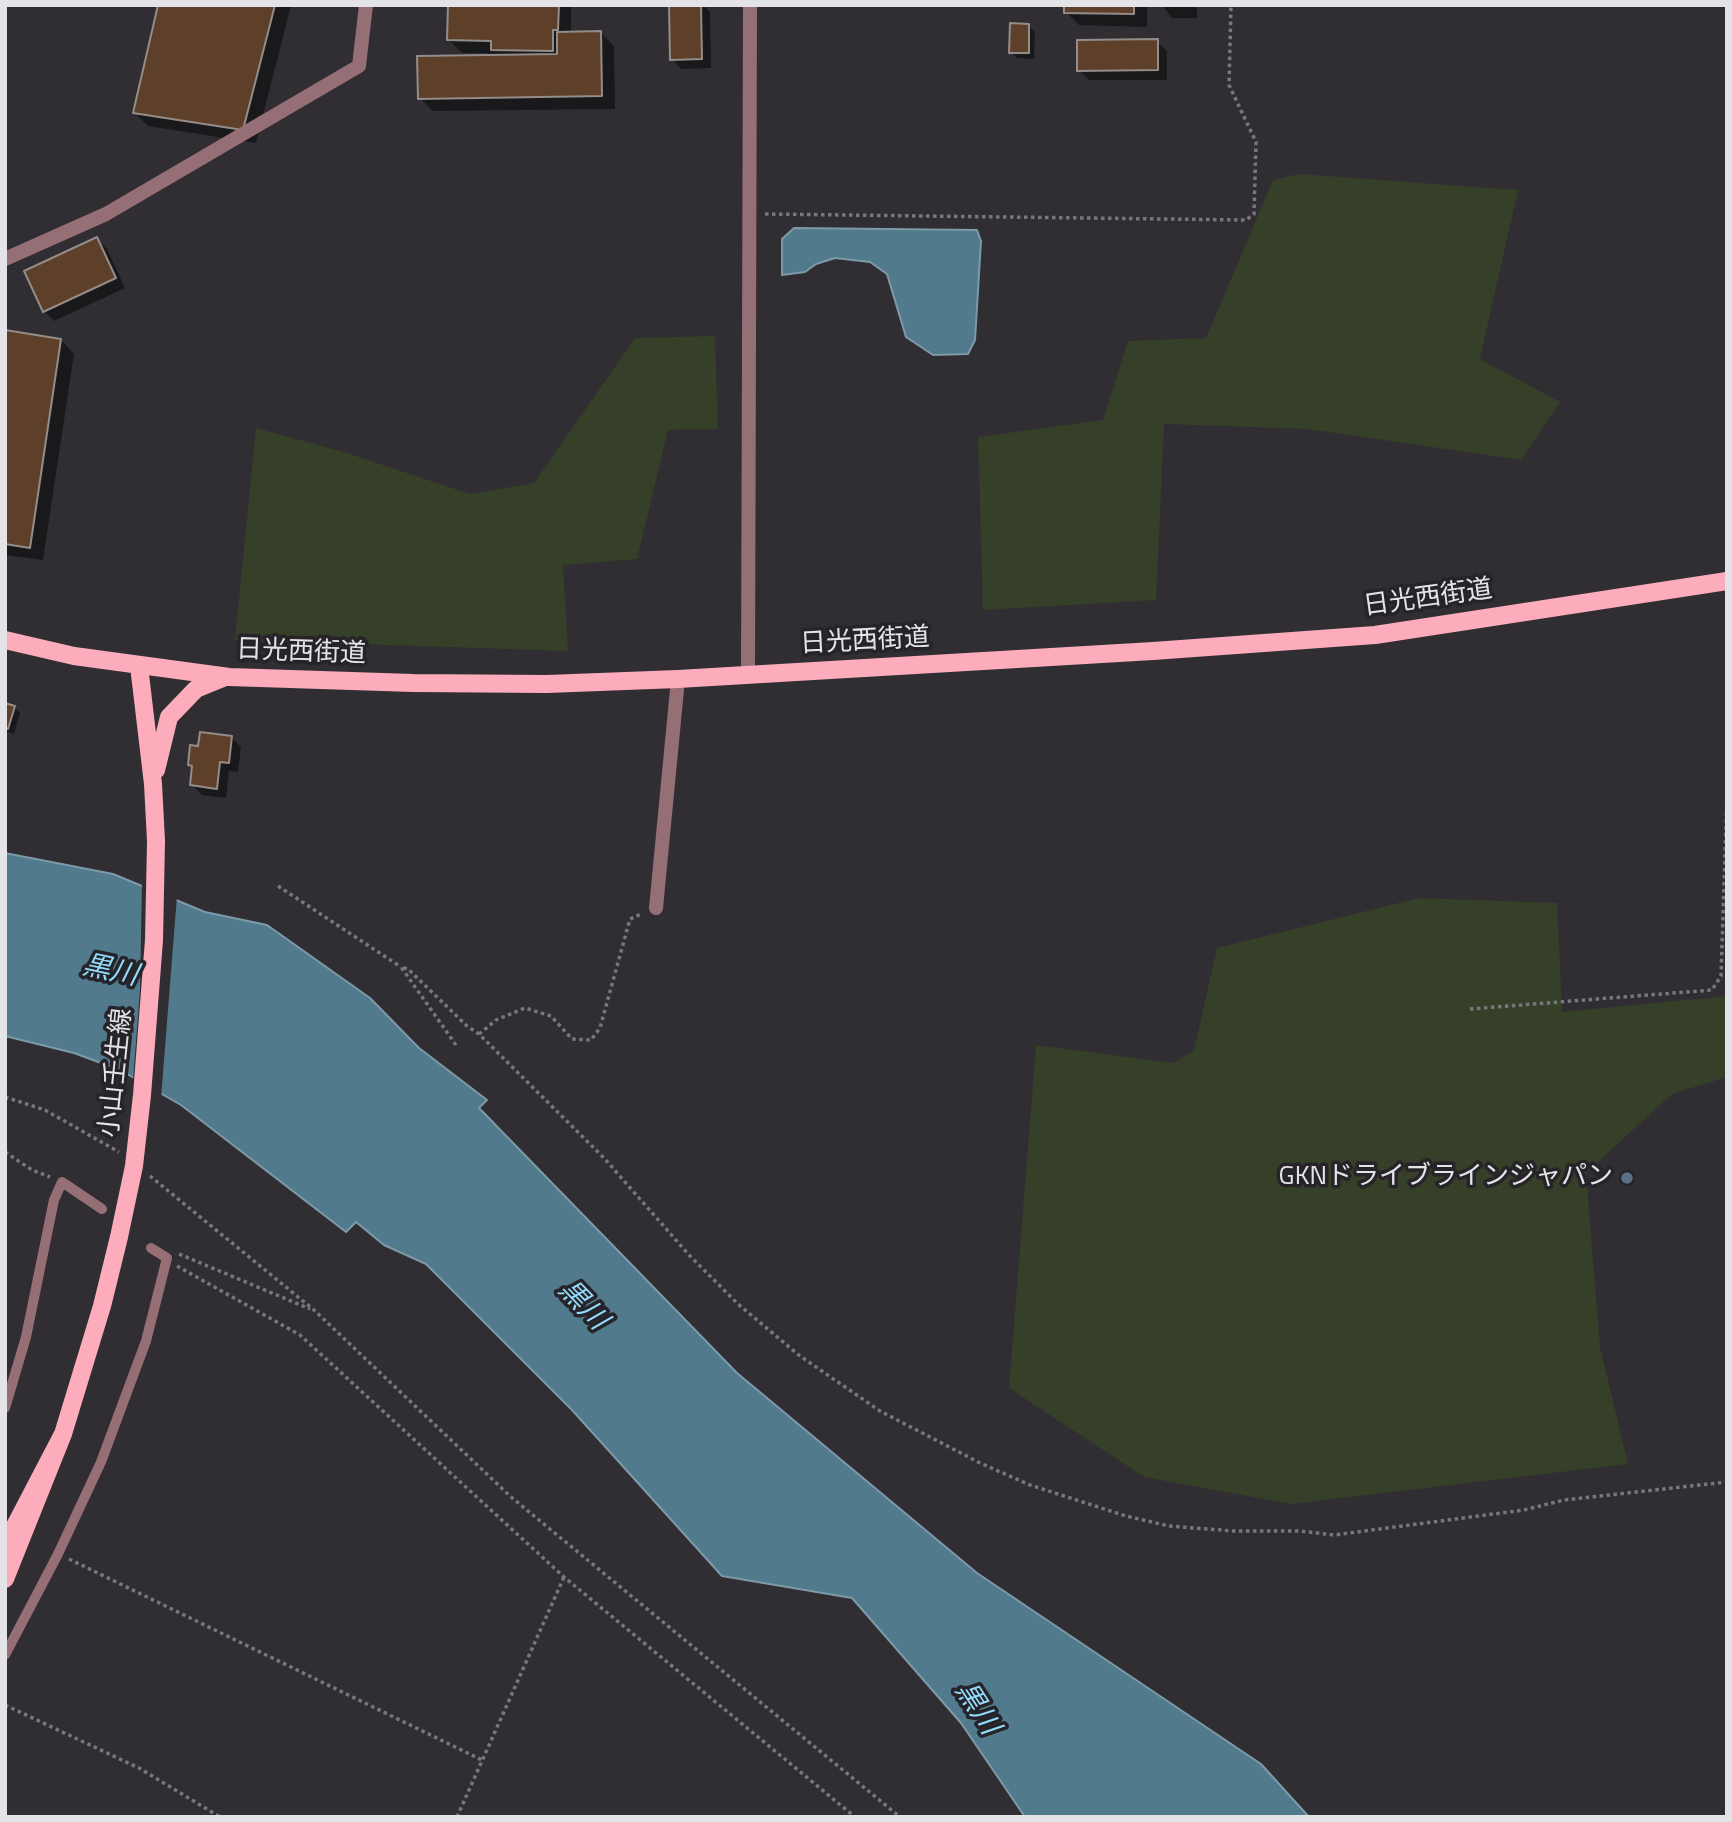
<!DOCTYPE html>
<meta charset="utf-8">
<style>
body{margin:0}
#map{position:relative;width:1732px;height:1822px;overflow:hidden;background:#302e33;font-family:"Titillium Web",sans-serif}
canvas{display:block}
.frame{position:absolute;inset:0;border:7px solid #e4e3e7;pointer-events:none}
</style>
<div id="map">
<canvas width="1732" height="1822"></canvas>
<div class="frame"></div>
</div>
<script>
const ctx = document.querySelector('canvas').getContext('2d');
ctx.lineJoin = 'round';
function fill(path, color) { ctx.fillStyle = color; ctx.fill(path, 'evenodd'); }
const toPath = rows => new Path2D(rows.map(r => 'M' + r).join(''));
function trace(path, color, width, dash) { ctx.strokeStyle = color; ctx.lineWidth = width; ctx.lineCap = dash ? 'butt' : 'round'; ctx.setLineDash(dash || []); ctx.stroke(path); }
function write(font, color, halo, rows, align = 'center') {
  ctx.font = font + ' "Titillium Web","Noto Sans JP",sans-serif'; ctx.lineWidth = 7; ctx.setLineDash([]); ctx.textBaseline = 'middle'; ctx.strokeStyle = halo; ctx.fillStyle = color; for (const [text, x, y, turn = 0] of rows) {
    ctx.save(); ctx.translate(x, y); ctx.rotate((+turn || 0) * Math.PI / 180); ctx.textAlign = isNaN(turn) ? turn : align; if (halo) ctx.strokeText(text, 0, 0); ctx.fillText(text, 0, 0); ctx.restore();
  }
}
fill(toPath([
 [1299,174,1518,190,1480,359,1560,402,1521,460,1308,429,1164,424,1156,600,983,610,978,437,1103,420,1128,341,1206,338,1273,180],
 [715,336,718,429,668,430,637,559,563,565,568,651,235,640,256,428,347,453,470,494,534,483,635,338],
 [1419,898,1557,903,1562,1012,1727,996,1727,1077,1672,1094,1586,1173,1600,1347,1628,1464,1291,1504,1144,1477,1009,1388,1036,1045,1173,1063,1194,1050,1217,948]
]), '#363f27');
const water = toPath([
 [794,228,977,230,981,241,975,340,968,354,933,355,906,337,887,274,870,262,835,258,816,264,805,272,782,275,782,239,794,228],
 [5,853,113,874,205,912,267,925,370,998,419,1048,487,1100,479,1108,737,1373,977,1573,1261,1764,1309,1817,1025,1817,961,1723,852,1598,722,1576,572,1410,426,1264,384,1245,356,1222,346,1232,181,1105,120,1070,74,1053,5,1036,5,853]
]);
fill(water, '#517a8d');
trace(water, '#7d9aa8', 2);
fill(toPath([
 [142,882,177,896,161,1098,133,1081,140,990]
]), '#302e33');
fill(toPath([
 [160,5,291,5,256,143,148,126,135,113],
 [450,5,571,5,571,33,601,33,614,46,615,109,433,111,420,98,487,57,487,53,462,53,449,40],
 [671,5,703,5,710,12,711,68,681,69,672,59],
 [1066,5,1147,5,1147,27,1079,25,1066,12],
 [1162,5,1197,5,1197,18,1172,18],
 [1029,26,1035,32,1034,59,1017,58,1011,52],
 [1157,41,1167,51,1167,80,1089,80,1079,70],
 [97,239,107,249,125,288,54,321,44,311],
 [5,332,61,340,74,354,43,560,5,555],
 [5,705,14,707,20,713,14,734,5,731],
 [232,738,241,747,238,772,229,771,226,798,202,795,192,785,194,769,190,765,200,748]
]), '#0007');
const building = toPath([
 [158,5,275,5,243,130,133,113,158,5],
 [448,5,559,5,558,30,553,30,553,51,491,50,491,41,447,40,448,5],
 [669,5,701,5,702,59,670,60,669,5],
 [1064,5,1134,5,1134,14,1064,13,1064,5],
 [1010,23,1029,24,1029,53,1009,53,1010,23],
 [601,31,602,96,418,99,417,56,557,54,557,32,601,31],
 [1158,39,1158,70,1077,71,1077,40,1158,39],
 [97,237,116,278,43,312,24,271,97,237],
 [5,330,61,339,30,548,5,544,5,330],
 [5,703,15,706,8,729,5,728,5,703],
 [200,732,232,736,229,763,220,762,217,789,190,785,192,766,188,765,190,745,198,746,200,732]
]);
fill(building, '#5e3f2a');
trace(building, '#938c88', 2);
trace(toPath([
 [765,214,1246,220,1254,214,1256,142,1229,85,1231,5],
 [278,886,401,967],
 [1470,1009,1712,990,1721,976,1727,796],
 [479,1034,496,1020,525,1008,551,1016,572,1039,591,1040,600,1028,630,919,641,914],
 [456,1045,401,967,408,969,467,1026,479,1034,604,1158,689,1255,738,1304,800,1356,880,1411,980,1463,1030,1485,1126,1516,1169,1526,1233,1531,1300,1531,1334,1535,1524,1510,1564,1500,1727,1482],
 [5,1097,45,1110,119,1152],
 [5,1152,32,1170,50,1177],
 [150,1176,314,1310,511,1497,900,1817],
 [179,1254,310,1309],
 [177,1266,300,1335,564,1577,855,1817],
 [69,1559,482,1760],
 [5,1705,139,1768,220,1817],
 [457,1817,564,1577]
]), '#78777b', 3.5, [3.5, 3.5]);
trace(toPath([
 [5,1408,26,1337,54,1200,62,1182,102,1209],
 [5,1655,58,1554,101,1462,146,1341,167,1258,151,1248]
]), '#966e76', 10);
trace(toPath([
 [5,259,106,214,359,66,366,5],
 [656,908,678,679]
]), '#966e76', 14);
trace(toPath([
 [748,675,750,5]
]), '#966e76', 14);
trace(toPath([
 [5,640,74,656,229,677,413,683,547,684,678,679,1153,651,1375,635,1727,581],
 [156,770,169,717,196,689,223,678],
 [63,1434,102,1306,119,1237,134,1166,142,1095,154,940,156,841,153,784,139,666],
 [5,1545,63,1434,5,1579]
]), '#fdacbc', 18);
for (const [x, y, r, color] of [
 [1627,1178,7,"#5c6f8a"]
]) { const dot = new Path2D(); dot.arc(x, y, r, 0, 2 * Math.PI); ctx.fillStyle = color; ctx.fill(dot); trace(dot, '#262429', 2.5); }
write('26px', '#e4e3e7', '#262429', [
 ["日光西街道",1428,599,-8],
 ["日光西街道",865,642,-3],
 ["日光西街道",301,653,2],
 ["小山壬生線",117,1073,-84]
]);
write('26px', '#e4e3e7', '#262429', [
 ["GKNドライブラインジャパン",1613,1178]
], 'right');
write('italic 28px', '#93dbfb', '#262429', [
 ["黒川",110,972,12],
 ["黒川",582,1306,46],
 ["黒川",976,1709,57]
]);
</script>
